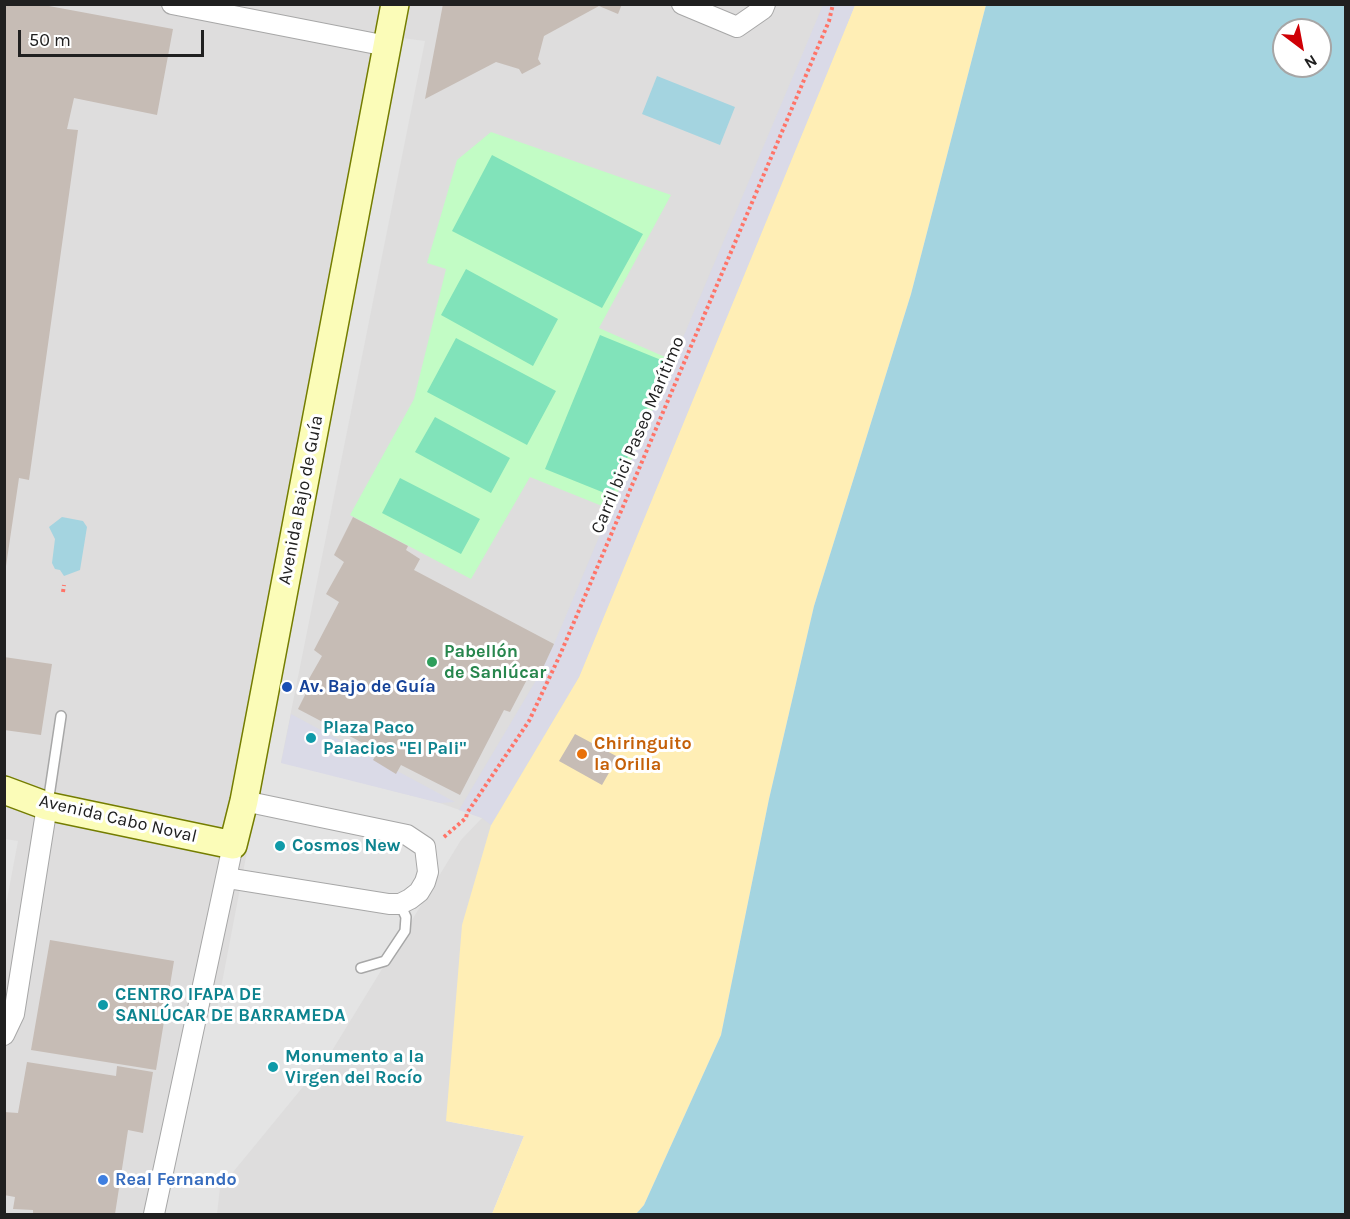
<!DOCTYPE html>
<meta charset="utf-8">
<style>
body{margin:0}
#map{position:relative;width:1350px;height:1219px;overflow:hidden;background:#f1ede6;font-family:Karla,sans-serif}
canvas{display:block}
.frame{position:absolute;inset:0;border:6px solid #202020;pointer-events:none}
.north{position:absolute;left:1272px;top:18px;width:60px;height:60px;box-sizing:border-box;background:#fff;border:2px solid #a6a6a6;border-radius:50%;rotate:148deg;font-size:16px;font-weight:700;line-height:24px;text-align:center;color:#202020}
.north::after{content:'';display:block;margin:auto;width:21px;height:27px;background:#cf0006;clip-path:polygon(50% 0,100% 100%,50% 72%,0 100%)}
.scale{position:absolute;left:18px;top:30px;width:186px;height:27px;box-sizing:border-box;border:3px solid #202020;border-top:0;padding-left:8px;font-size:18px;line-height:21px;white-space:nowrap;color:#202020;-webkit-text-stroke:4px #fff;paint-order:stroke}
</style>
<div id="map">
<canvas width="1350" height="1219"></canvas>
<div class="frame"></div>
<div class="north">N</div>
<div class="scale">50 m</div>
</div>
<script>
const ctx = document.querySelector('canvas').getContext('2d');
ctx.lineJoin = 'round';
function fill(path, color) { ctx.fillStyle = color; ctx.fill(path, 'evenodd'); }
const toPath = rows => new Path2D(rows.map(r => 'M' + r).join(''));
function trace(path, color, width, dash) { ctx.strokeStyle = color; ctx.lineWidth = width; ctx.lineCap = dash ? 'butt' : 'round'; ctx.setLineDash(dash || []); ctx.stroke(path); }
function write(font, color, halo, rows, align = 'center') {
  ctx.font = font + ' Karla,sans-serif'; ctx.lineWidth = 6; ctx.setLineDash([]); ctx.textBaseline = 'middle'; ctx.strokeStyle = halo; ctx.fillStyle = color; for (const [text, x, y, turn = 0] of rows) {
    ctx.save(); ctx.translate(x, y); ctx.rotate((+turn || 0) * Math.PI / 180); ctx.textAlign = isNaN(turn) ? turn : align; if (halo) ctx.strokeText(text, 0, 0); ctx.fillText(text, 0, 0); ctx.restore();
  }
}
fill(toPath([
 [5,5,855,5,446,1121,524,1136,492,1214,5,1214]
]), '#dedddd');
fill(toPath([
 [855,5,986,5,911,294,814,606,769,799,721,1035,644,1205,636,1214,492,1214,524,1136,446,1121,462,925,491,825,579,677]
]), '#ffeeb5');
fill(toPath([
 [491,132,671,195,599,328,674,361,612,510,530,477,471,579,350,515,414,399,446,269,427,263,457,160]
]), '#c2fcc5');
fill(toPath([
 [492,155,643,234,602,308,452,231],
 [466,269,558,319,533,366,441,315],
 [600,335,666,362,612,496,545,469],
 [456,338,556,391,527,445,427,392],
 [435,417,510,458,491,493,415,452],
 [400,478,480,519,461,554,382,513]
]), '#81e3ba');
fill(toPath([
 [402,38,425,41,281,762,440,803,482,818,461,840,330,1054,220,1188,217,1214,157,1214,202,1005,217,1009],
 [5,839,18,841,5,910,4,839]
]), '#e4e4e4');
fill(toPath([
 [823,5,855,5,579,677,491,825,482,818,459,810,541,672,554,644],
 [291,714,455,802,440,803,281,763]
]), '#dadae7');
fill(toPath([
 [986,5,1345,5,1345,1214,636,1214,644,1205,721,1035,769,799,814,606,911,294],
 [1284,30,1320,30,1320,66,1284,66],
 [657,76,735,107,720,145,642,114],
 [62,517,83,521,87,527,80,570,64,576,60,570,55,569,52,563,55,539,49,527]
]), '#a4d4e0');
fill(toPath([
 [4,4,38,4,173,29,157,115,74,98,67,129,78,130,29,480,19,478,6,566],
 [443,4,622,4,618,14,599,6,544,36,538,59,541,64,522,74,519,69,496,62,425,99],
 [353,517,408,546,406,550,420,559,414,570,554,644,541,672,533,668,510,712,504,710,460,795,401,765,396,774,373,760,378,751,298,709,309,687,306,684,322,656,314,650,339,602,326,594,344,562,334,555],
 [4,657,52,664,41,735,4,730],
 [575,734,618,757,602,785,559,761],
 [50,940,174,961,156,1070,31,1050],
 [27,1062,116,1076,117,1066,153,1072,143,1133,128,1130,115,1214,33,1214,33,1210,13,1209,15,1197,4,1195,4,1112,18,1113]
]), '#c6bcb5');
const lane = toPath([
 [48,803,61,716],
 [361,968,385,961,405,931,406,917,400,904]
]);
const street = toPath([
 [172,4,387,46],
 [682,4,737,27,763,9,765,4],
 [227,878,389,904,400,904,410,899,419,892,425,882,428,872,425,847,407,835,244,801],
 [4,1035,14,1014,47,806],
 [154,1214,233,845]
]);
const secondary = toPath([
 [4,790,47,806,233,845,244,801,395,4]
]);
trace(lane, '#a7a7a7', 12);
trace(street, '#a7a7a7', 22);
trace(secondary, '#747d00', 30);
trace(toPath([
 [63,592,64,585],
 [444,837,466,818,467,813,529,721,560,655,829,21,833,4]
]), '#ff7468', 4, [3, 3]);
trace(lane, '#fff', 9);
trace(street, '#fff', 20);
trace(secondary, '#fbfcb8', 27);
for (const [x, y, r, color] of [
 [432,662,6,"#2e9e5b"],
 [287,687,6,"#1a4fb4"],
 [311,738,6,"#0f9aa8"],
 [582,754,6,"#e8710a"],
 [280,846,6,"#0f9aa8"],
 [103,1005,6,"#0f9aa8"],
 [273,1067,6,"#0f9aa8"],
 [103,1180,6,"#3f7fe0"]
]) { const dot = new Path2D(); dot.arc(x, y, r, 0, 2 * Math.PI); ctx.fillStyle = color; ctx.fill(dot); trace(dot, '#fff', 2); }
write('18px', '#202020', '#fff', [
 ["Carril bici Paseo Marítimo",638,435,-67],
 ["Avenida Bajo de Guía",301,500,-79],
 ["Avenida Cabo Noval",118,819,13]
]);
write('bold 18px', '#27864d', '#fff', [
 ["Pabellón",444,652],
 ["de Sanlúcar",444,673]
], 'left');
write('bold 18px', '#164399', '#fff', [
 ["Av. Bajo de Guía",299,687]
], 'left');
write('bold 18px', '#0d838f', '#fff', [
 ["Plaza Paco",323,728],
 ["Palacios \"El Pali\"",323,749],
 ["Cosmos New",292,846],
 ["CENTRO IFAPA DE",115,995],
 ["SANLÚCAR DE BARRAMEDA",115,1016],
 ["Monumento a la",285,1057],
 ["Virgen del Rocío",285,1078]
], 'left');
write('bold 18px', '#c56008', '#fff', [
 ["Chiringuito",594,744],
 ["la Orilla",594,765]
], 'left');
write('bold 18px', '#366cbe', '#fff', [
 ["Real Fernando",115,1180]
], 'left');
</script>
